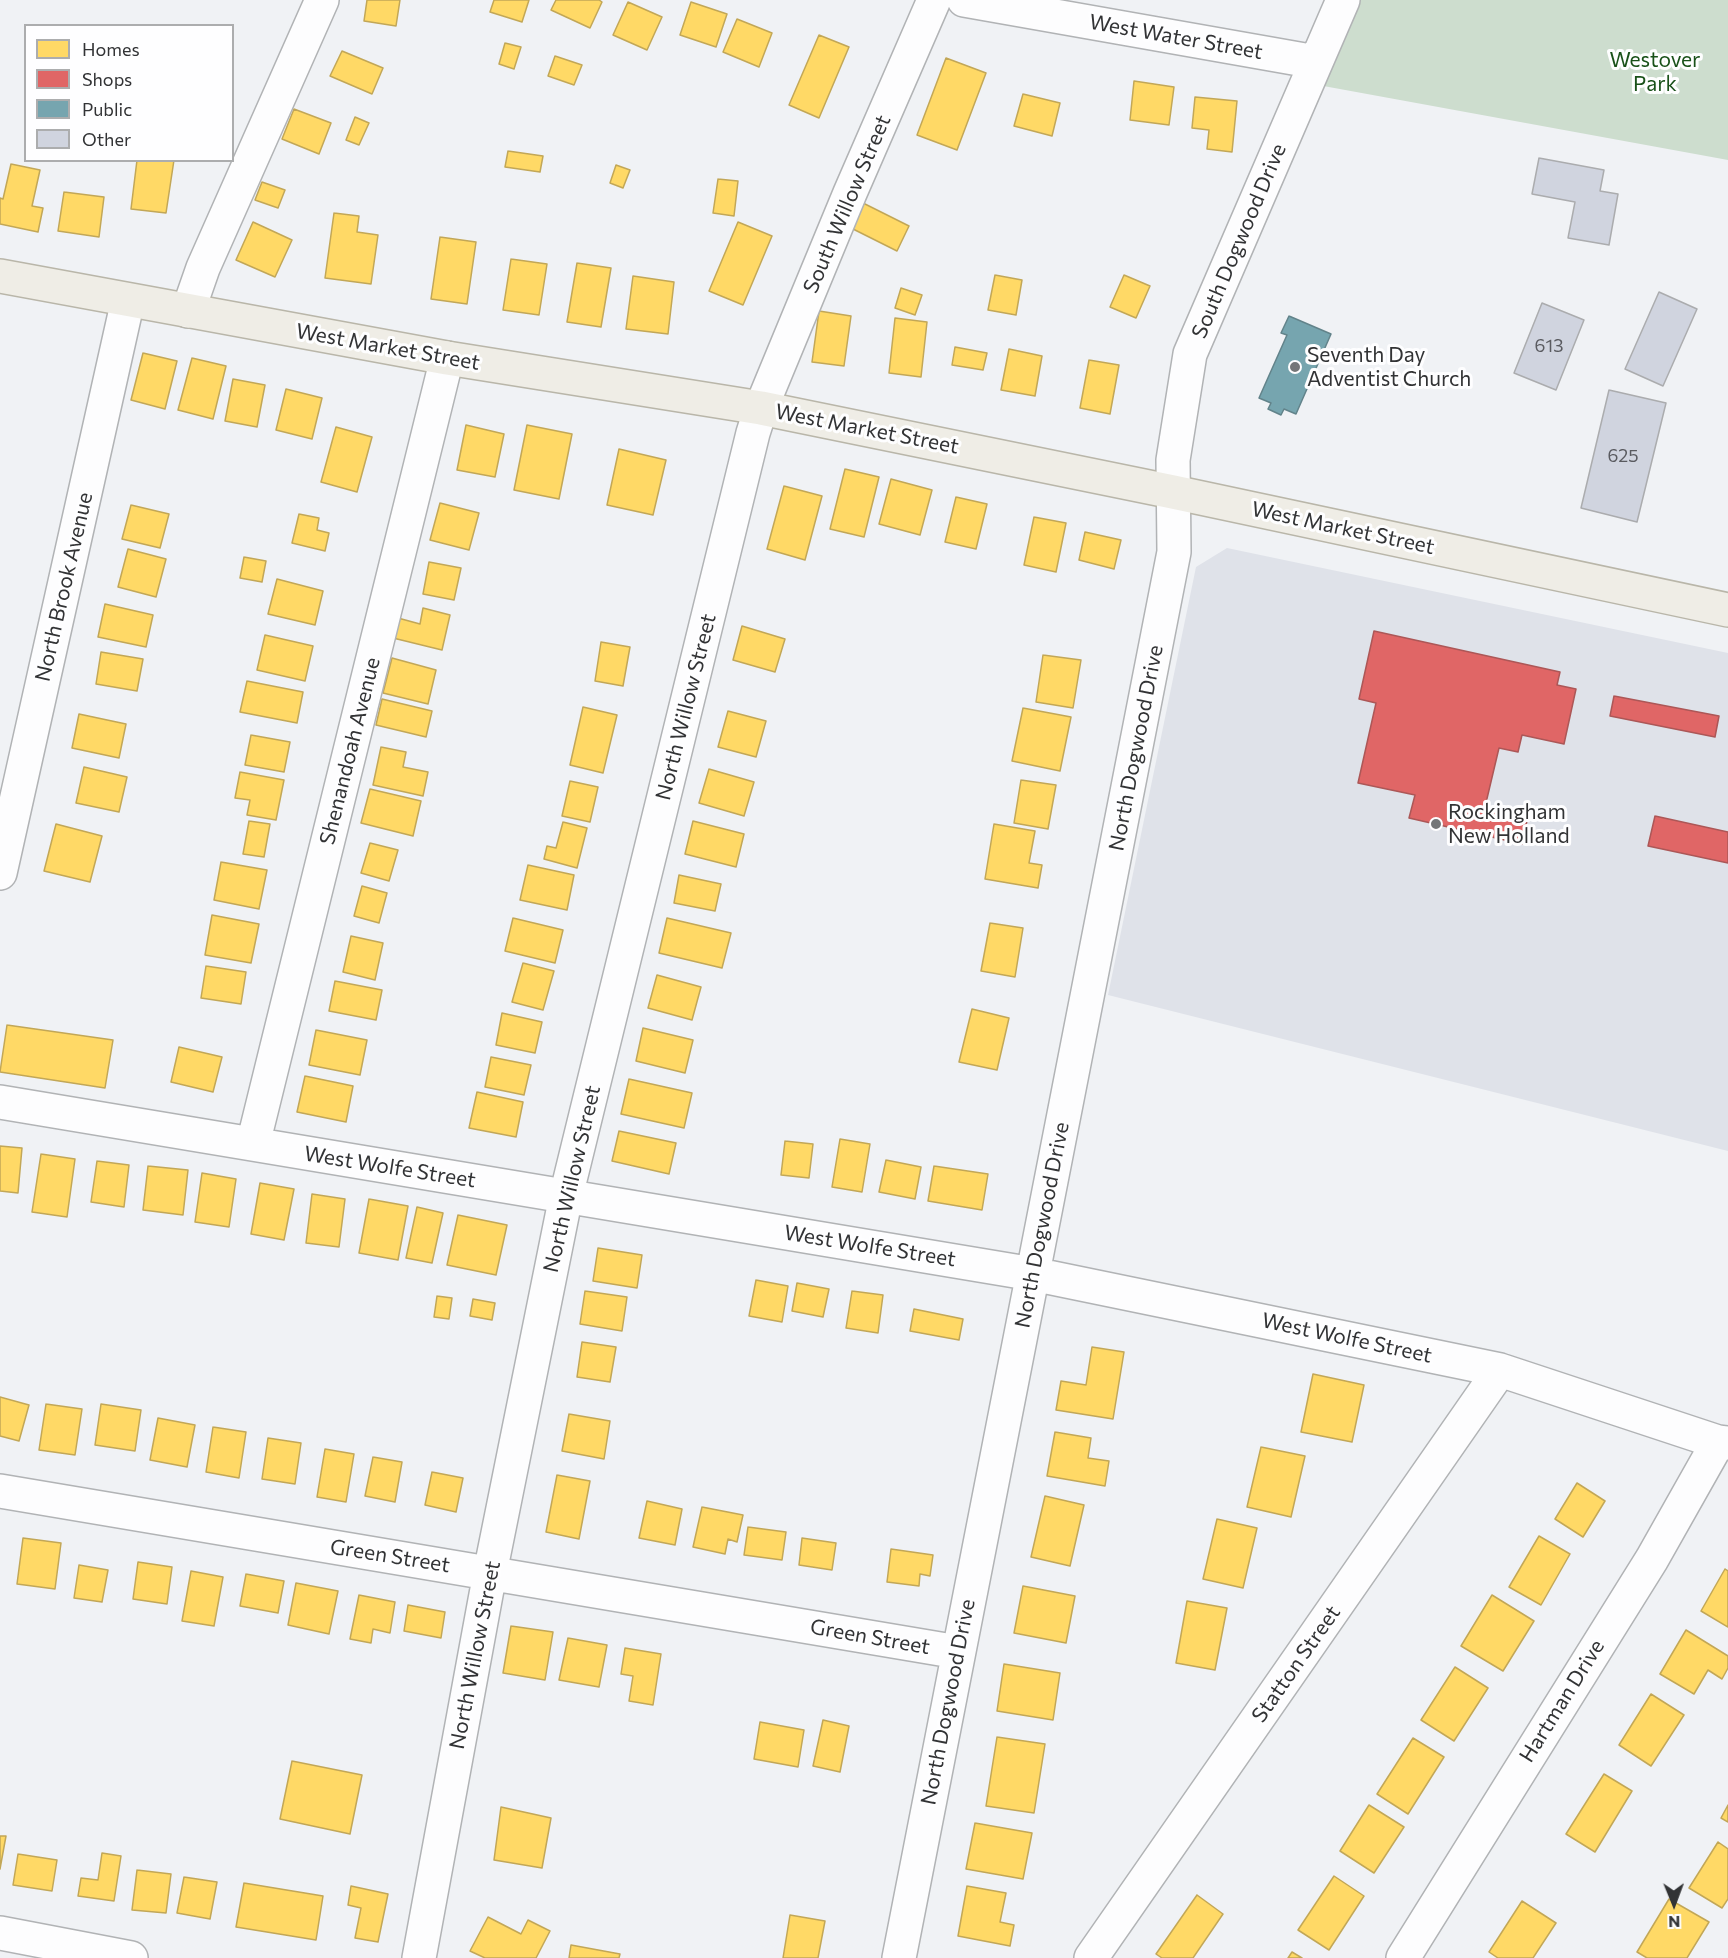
<!DOCTYPE html>
<style>
body{margin:0}
#map{position:relative;width:1728px;height:1958px;overflow:hidden;background:#f0f2f5;font-family:Commissioner,sans-serif}
canvas{display:block}
.legend{position:absolute;left:24px;top:24px;width:210px;height:138px;box-sizing:border-box;background:#fefeff;border:2px solid #acadae;margin:0;padding:8px 10px;list-style:none;font-size:18px;color:#323335}
.legend li{display:flex;align-items:center;gap:12px;height:30px}
.legend b{width:30px;border:2px solid #acadae}
.north{position:absolute;left:1644px;top:1874px;width:60px;height:60px;-webkit-text-stroke:4px #fefeff;paint-order:stroke;rotate:179deg;font-size:16px;font-weight:700;line-height:24px;text-align:center;color:#323335}
.north::after{content:'';display:block;margin:auto;width:21px;height:27px;background:#323335;clip-path:polygon(50% 0,100% 100%,50% 72%,0 100%)}
</style>
<div id="map">
<canvas width="1728" height="1958"></canvas>
<ul class="legend">
<li><b style="height:16px;background:#ffd966"></b>Homes</li>
<li><b style="height:16px;background:#e06666"></b>Shops</li>
<li><b style="height:16px;background:#76a5af"></b>Public</li>
<li><b style="height:16px;background:#d0d4df"></b>Other</li>
</ul>
<div class="north">N</div>
</div>
<script>
const ctx = document.querySelector('canvas').getContext('2d');
ctx.lineJoin = 'round';
function fill(path, color) { ctx.fillStyle = color; ctx.fill(path, 'evenodd'); }
const toPath = rows => new Path2D(rows.map(r => 'M' + r).join(''));
function trace(path, color, width, dash) { ctx.strokeStyle = color; ctx.lineWidth = width; ctx.lineCap = dash ? 'butt' : 'round'; ctx.setLineDash(dash || []); ctx.stroke(path); }
function write(font, color, halo, rows, align = 'center') {
  ctx.font = font + ' Commissioner,sans-serif'; ctx.lineWidth = 6; ctx.setLineDash([]); ctx.textBaseline = 'middle'; ctx.strokeStyle = halo; ctx.fillStyle = color; for (const [text, x, y, turn = 0] of rows) {
    ctx.save(); ctx.translate(x, y); ctx.rotate((+turn || 0) * Math.PI / 180); ctx.textAlign = isNaN(turn) ? turn : align; if (halo) ctx.strokeText(text, 0, 0); ctx.fillText(text, 0, 0); ctx.restore();
  }
}
fill(toPath([
 [1227,548,1728,653,1728,1151,1108,995,1196,567]
]), '#dfe2e9');
fill(toPath([
 [1345,0,1728,0,1728,160,1307,83]
]), '#cdddce');
const homes = toPath([
 [367,0,400,0,396,26,364,21,367,0],
 [494,0,529,0,522,22,490,12,494,0],
 [556,0,599,0,602,2,590,28,551,10,556,0],
 [628,2,662,17,647,50,613,35,628,2],
 [691,2,727,14,716,47,680,35,691,2],
 [737,19,772,33,759,67,723,52,737,19],
 [819,35,849,47,819,118,789,105,819,35],
 [505,43,521,47,514,69,499,64,505,43],
 [342,51,383,68,372,94,330,76,342,51],
 [555,56,582,65,574,85,548,76,555,56],
 [946,58,986,73,957,150,917,135,946,58],
 [1134,81,1174,87,1169,125,1130,120,1134,81],
 [1023,94,1060,103,1052,136,1014,126,1023,94],
 [1195,97,1237,101,1232,152,1207,149,1209,130,1192,128,1195,97],
 [294,109,331,123,319,154,282,139,294,109],
 [355,117,369,123,359,145,346,140,355,117],
 [508,151,543,156,540,172,505,167,508,151],
 [137,160,174,160,166,213,131,209,137,160],
 [11,164,40,170,32,206,43,208,38,232,0,224,0,198,3,199,11,164],
 [616,165,630,170,623,188,610,183,616,165],
 [718,179,738,181,734,216,713,213,718,179],
 [262,182,285,190,278,208,255,200,262,182],
 [64,192,104,197,99,237,58,231,64,192],
 [861,202,909,226,897,251,849,227,861,202],
 [334,213,359,216,357,232,378,235,371,284,325,278,334,213],
 [253,222,292,240,275,277,236,260,253,222],
 [738,222,772,236,743,305,709,291,738,222],
 [440,237,476,242,467,304,431,299,440,237],
 [511,259,547,264,539,315,503,310,511,259],
 [577,263,611,268,601,327,567,322,577,263],
 [995,275,1022,280,1016,315,988,310,995,275],
 [1124,275,1150,286,1136,318,1110,307,1124,275],
 [633,276,674,282,668,334,626,329,633,276],
 [901,288,922,295,915,315,895,308,901,288],
 [819,311,851,316,844,366,812,362,819,311],
 [895,318,927,322,921,377,889,373,895,318],
 [955,347,987,353,983,370,952,365,955,347],
 [1009,349,1042,356,1035,396,1001,390,1009,349],
 [143,353,177,361,165,409,131,400,143,353],
 [192,358,226,366,213,419,178,410,192,358],
 [1089,360,1119,365,1110,414,1080,408,1089,360],
 [233,379,265,385,257,427,225,421,233,379],
 [286,389,322,398,312,439,276,430,286,389],
 [466,425,504,434,495,477,457,470,466,425],
 [527,425,572,434,559,499,514,490,527,425],
 [336,427,372,437,357,492,321,482,336,427],
 [619,449,666,460,653,515,607,505,619,449],
 [845,469,879,477,864,537,830,529,845,469],
 [891,479,932,490,920,535,879,524,891,479],
 [784,486,822,496,805,560,767,549,784,486],
 [956,497,987,504,976,549,945,542,956,497],
 [440,503,479,513,469,550,430,540,440,503],
 [131,505,169,514,160,548,122,539,131,505],
 [299,514,319,518,317,530,329,533,325,551,292,543,299,514],
 [1034,517,1066,523,1056,572,1024,565,1034,517],
 [1085,532,1121,540,1114,569,1079,560,1085,532],
 [128,549,166,559,156,597,118,587,128,549],
 [244,557,266,561,262,582,240,578,244,557],
 [429,562,461,568,454,600,423,594,429,562],
 [277,579,323,591,315,625,268,614,277,579],
 [105,604,153,615,146,647,98,637,105,604],
 [423,608,450,615,442,650,393,638,398,618,420,624,423,608],
 [742,626,785,639,775,672,733,660,742,626],
 [265,635,313,646,305,681,257,670,265,635],
 [601,642,630,647,623,686,595,681,601,642],
 [101,652,143,659,137,691,96,684,101,652],
 [1043,655,1081,660,1073,708,1036,702,1043,655],
 [392,658,436,670,428,704,383,693,392,658],
 [247,681,303,692,297,723,240,712,247,681],
 [382,699,432,711,426,737,376,725,382,699],
 [583,707,617,715,603,773,570,765,583,707],
 [1023,708,1071,717,1060,771,1012,761,1023,708],
 [728,711,766,721,756,757,718,747,728,711],
 [79,714,126,724,119,758,72,748,79,714],
 [251,735,290,742,284,772,245,765,251,735],
 [381,747,406,752,403,767,428,772,423,796,373,785,381,747],
 [84,767,127,777,119,812,76,803,84,767],
 [709,769,754,782,744,816,699,803,709,769],
 [240,772,284,780,276,820,247,815,250,800,235,798,240,772],
 [1021,780,1056,785,1048,829,1014,823,1021,780],
 [570,781,598,787,590,822,562,816,570,781],
 [370,789,421,801,413,836,361,823,370,789],
 [249,821,270,824,264,857,243,854,249,821],
 [693,821,744,834,736,867,685,854,693,821],
 [563,822,587,828,577,868,544,859,547,846,556,848,563,822],
 [56,824,102,836,90,882,44,871,56,824],
 [994,824,1035,831,1029,863,1042,865,1038,888,985,879,994,824],
 [370,843,398,850,389,881,361,873,370,843],
 [221,862,267,870,259,909,214,900,221,862],
 [528,865,574,875,567,910,520,900,528,865],
 [679,875,721,884,715,911,674,903,679,875],
 [362,886,387,893,379,923,354,916,362,886],
 [212,915,259,924,251,963,205,955,212,915],
 [513,918,563,930,555,963,505,951,513,918],
 [667,918,731,933,722,968,659,953,667,918],
 [990,923,1023,928,1015,977,981,971,990,923],
 [351,936,383,943,375,980,343,972,351,936],
 [523,963,554,971,543,1010,512,1002,523,963],
 [206,966,246,972,241,1004,201,998,206,966],
 [657,975,701,987,692,1020,648,1008,657,975],
 [335,981,382,990,376,1020,329,1011,335,981],
 [972,1009,1009,1018,997,1070,959,1062,972,1009],
 [502,1013,542,1022,535,1053,496,1045,502,1013],
 [7,1025,113,1040,105,1088,0,1072,7,1025],
 [643,1028,693,1040,685,1073,636,1061,643,1028],
 [316,1030,367,1040,360,1075,309,1065,316,1030],
 [179,1047,222,1057,213,1092,171,1082,179,1047],
 [491,1057,531,1065,524,1095,485,1087,491,1057],
 [305,1076,353,1086,346,1122,297,1112,305,1076],
 [629,1079,692,1093,684,1128,621,1114,629,1079],
 [477,1092,523,1102,516,1137,469,1128,477,1092],
 [619,1131,676,1143,669,1174,612,1161,619,1131],
 [840,1139,870,1144,862,1192,832,1187,840,1139],
 [785,1141,813,1144,809,1178,781,1175,785,1141],
 [0,1146,22,1148,18,1193,0,1191,0,1146],
 [41,1154,75,1159,67,1217,32,1212,41,1154],
 [886,1160,921,1167,915,1199,879,1192,886,1160],
 [97,1161,129,1165,124,1207,91,1202,97,1161],
 [148,1166,188,1170,183,1215,143,1210,148,1166],
 [934,1166,988,1174,982,1210,928,1201,934,1166],
 [202,1173,236,1179,229,1227,195,1222,202,1173],
 [260,1183,294,1189,284,1240,251,1234,260,1183],
 [312,1194,345,1199,339,1247,306,1243,312,1194],
 [369,1199,408,1206,398,1260,359,1253,369,1199],
 [417,1207,443,1213,432,1263,406,1258,417,1207],
 [458,1215,507,1225,496,1275,447,1265,458,1215],
 [598,1248,642,1255,637,1288,593,1281,598,1248],
 [756,1280,788,1286,782,1322,749,1316,756,1280],
 [797,1283,829,1289,823,1317,792,1311,797,1283],
 [585,1291,627,1297,622,1331,580,1324,585,1291],
 [852,1291,883,1295,878,1333,846,1328,852,1291],
 [437,1296,452,1298,449,1319,434,1317,437,1296],
 [473,1299,495,1303,492,1320,470,1316,473,1299],
 [914,1309,963,1319,959,1340,910,1331,914,1309],
 [582,1342,616,1347,610,1382,577,1377,582,1342],
 [1092,1347,1124,1352,1113,1419,1056,1410,1061,1381,1086,1385,1092,1347],
 [1313,1374,1364,1385,1352,1442,1301,1432,1313,1374],
 [0,1397,29,1405,19,1441,0,1436,0,1397],
 [46,1404,82,1409,75,1455,39,1450,46,1404],
 [101,1404,141,1410,135,1451,95,1445,101,1404],
 [569,1414,610,1421,604,1459,562,1451,569,1414],
 [158,1418,195,1425,187,1467,150,1460,158,1418],
 [213,1427,246,1432,239,1478,206,1472,213,1427],
 [1055,1432,1091,1438,1088,1458,1109,1461,1105,1486,1047,1476,1055,1432],
 [268,1438,301,1443,295,1484,262,1479,268,1438],
 [1261,1447,1305,1456,1291,1517,1247,1507,1261,1447],
 [325,1449,354,1454,346,1502,317,1497,325,1449],
 [373,1457,402,1462,395,1502,365,1496,373,1457],
 [432,1472,463,1478,456,1512,425,1505,432,1472],
 [557,1475,590,1481,579,1539,546,1532,557,1475],
 [1577,1483,1605,1501,1583,1537,1555,1519,1577,1483],
 [1045,1496,1084,1505,1070,1566,1031,1557,1045,1496],
 [647,1501,682,1509,675,1545,639,1538,647,1501],
 [702,1507,743,1515,737,1542,728,1539,725,1554,693,1547,702,1507],
 [1217,1519,1257,1528,1243,1588,1203,1579,1217,1519],
 [748,1527,786,1532,782,1560,744,1555,748,1527],
 [1539,1536,1570,1554,1541,1605,1509,1587,1539,1536],
 [23,1538,61,1543,55,1589,17,1584,23,1538],
 [802,1538,836,1543,832,1570,799,1565,802,1538],
 [891,1549,933,1555,930,1576,920,1574,919,1586,887,1582,891,1549],
 [138,1562,172,1567,167,1604,133,1599,138,1562],
 [79,1565,108,1570,102,1602,74,1598,79,1565],
 [1725,1569,1728,1571,1728,1627,1701,1611,1725,1569],
 [191,1571,223,1577,214,1626,182,1621,191,1571],
 [246,1574,284,1581,278,1613,240,1606,246,1574],
 [296,1583,338,1591,329,1634,288,1625,296,1583],
 [1023,1586,1075,1596,1066,1643,1014,1633,1023,1586],
 [359,1595,395,1602,390,1633,373,1629,371,1643,350,1639,359,1595],
 [1492,1595,1534,1621,1503,1671,1461,1646,1492,1595],
 [1187,1601,1227,1608,1215,1670,1176,1663,1187,1601],
 [408,1605,445,1612,441,1638,404,1631,408,1605],
 [511,1626,553,1632,545,1680,503,1673,511,1626],
 [1686,1630,1728,1656,1728,1668,1722,1679,1708,1670,1694,1694,1660,1674,1686,1630],
 [568,1638,607,1645,599,1687,559,1680,568,1638],
 [625,1648,661,1654,653,1705,629,1701,633,1676,621,1674,625,1648],
 [1004,1664,1060,1673,1053,1720,997,1711,1004,1664],
 [1455,1667,1488,1688,1454,1741,1421,1720,1455,1667],
 [1651,1694,1684,1715,1651,1766,1619,1745,1651,1694],
 [823,1720,849,1726,840,1772,813,1766,823,1720],
 [760,1722,804,1730,798,1767,754,1759,760,1722],
 [997,1737,1045,1744,1034,1813,986,1806,997,1737],
 [1413,1738,1444,1757,1408,1814,1377,1794,1413,1738],
 [292,1761,362,1775,350,1834,280,1819,292,1761],
 [1604,1774,1632,1791,1595,1852,1566,1834,1604,1774],
 [1369,1805,1404,1827,1374,1873,1340,1851,1369,1805],
 [1728,1805,1728,1822,1721,1818,1728,1805],
 [501,1807,551,1818,542,1868,494,1860,501,1807],
 [975,1823,1032,1833,1023,1879,966,1869,975,1823],
 [0,1836,6,1836,0,1869,0,1836],
 [1718,1842,1728,1849,1728,1899,1722,1908,1689,1888,1718,1842],
 [102,1853,121,1856,114,1901,78,1896,81,1878,98,1880,102,1853],
 [18,1854,57,1860,52,1891,13,1885,18,1854],
 [137,1870,171,1874,166,1913,132,1910,137,1870],
 [1334,1876,1364,1896,1329,1950,1298,1930,1334,1876],
 [184,1877,217,1882,210,1919,177,1913,184,1877],
 [244,1883,323,1896,316,1940,236,1927,244,1883],
 [351,1886,388,1894,378,1942,355,1938,361,1908,348,1905,351,1886],
 [967,1886,1006,1893,1000,1922,1014,1925,1010,1946,958,1936,967,1886],
 [1197,1895,1223,1914,1193,1958,1162,1958,1156,1954,1197,1895],
 [1669,1899,1709,1922,1687,1958,1647,1958,1637,1952,1669,1899],
 [1522,1901,1556,1923,1533,1958,1498,1958,1489,1952,1522,1901],
 [790,1915,825,1921,818,1958,783,1958,790,1915],
 [488,1917,521,1934,528,1920,550,1931,536,1958,485,1958,470,1951,488,1917],
 [571,1945,620,1954,619,1958,569,1958,571,1945],
 [1292,1952,1302,1958,1288,1958,1292,1952]
]);
fill(homes, '#ffd966');
trace(homes, '#c2a757', 1.5);
const shops = toPath([
 [1374,631,1560,672,1557,685,1576,689,1564,744,1522,735,1518,752,1499,748,1485,807,1528,816,1522,844,1409,818,1415,795,1358,783,1376,703,1359,699,1374,631],
 [1614,696,1719,716,1715,737,1610,716,1614,696],
 [1655,816,1728,832,1728,863,1648,846,1655,816]
]);
fill(shops, '#e06666');
trace(shops, '#ac5757', 1.5);
const public = toPath([
 [1289,316,1331,334,1296,414,1284,409,1281,415,1268,409,1271,403,1259,398,1287,335,1281,333,1289,316]
]);
fill(public, '#76a5af');
trace(public, '#62838a', 1.5);
const building = toPath([
 [1539,158,1604,170,1600,191,1618,194,1609,245,1568,238,1575,202,1532,194,1539,158],
 [1659,292,1697,309,1663,386,1625,369,1659,292],
 [1542,303,1584,320,1556,390,1514,373,1542,303],
 [1609,390,1666,403,1637,522,1581,508,1609,390]
]);
fill(building, '#d0d4df');
trace(building, '#abacae', 1.5);
const minor = toPath([
 [964,0,1316,62],
 [188,311,203,268,322,0],
 [0,873,128,300],
 [0,1102,1033,1274,1500,1370,1718,1442,1728,1443],
 [253,1144,447,358],
 [0,1491,958,1652],
 [0,1933,131,1958],
 [419,1958,490,1573,566,1196,753,433,761,408,850,193,934,0],
 [899,1958,1174,552,1173,460,1190,354,1343,0],
 [1091,1958,1500,1370],
 [1403,1958,1652,1559,1718,1442]
]);
const major = toPath([
 [0,276,447,358,761,408,1173,492,1728,610]
]);
trace(minor, '#b1b3b5', 36);
trace(major, '#b9b6a9', 36);
trace(minor, '#fdfdfe', 33);
trace(major, '#efede6', 33);
for (const [x, y, r, color] of [
 [1295,367,6,"#747678"],
 [1436,824,6,"#747678"]
]) { const dot = new Path2D(); dot.arc(x, y, r, 0, 2 * Math.PI); ctx.fillStyle = color; ctx.fill(dot); trace(dot, '#fefeff', 2); }
write('18px', '#5a5b60', null, [
 ["613",1549,346],
 ["625",1623,456]
]);
write('21px', '#323335', '#fefeff', [
 ["West Water Street",1176,37,10],
 ["South Willow Street",847,204,-67],
 ["South Dogwood Drive",1239,241,-67],
 ["West Market Street",388,347,10],
 ["West Market Street",867,429,11],
 ["West Market Street",1343,528,12],
 ["North Brook Avenue",64,587,-77],
 ["North Willow Street",686,707,-76],
 ["North Dogwood Drive",1136,748,-79],
 ["Shenandoah Avenue",350,751,-76],
 ["West Wolfe Street",390,1167,9],
 ["North Willow Street",572,1179,-77],
 ["North Dogwood Drive",1042,1225,-79],
 ["West Wolfe Street",870,1246,9],
 ["West Wolfe Street",1347,1338,12],
 ["Green Street",390,1556,9],
 ["Green Street",870,1637,10],
 ["North Willow Street",475,1655,-79],
 ["Statton Street",1296,1664,-55],
 ["Hartman Drive",1562,1701,-58],
 ["North Dogwood Drive",948,1702,-79]
]);
write('21px', '#195119', '#fefeff', [
 ["Westover",1655,60],
 ["Park",1655,84]
]);
write('21px', '#323335', '#fefeff', [
 ["Seventh Day",1307,355],
 ["Adventist Church",1307,379],
 ["Rockingham",1448,812],
 ["New Holland",1448,836]
], 'left');
</script>
